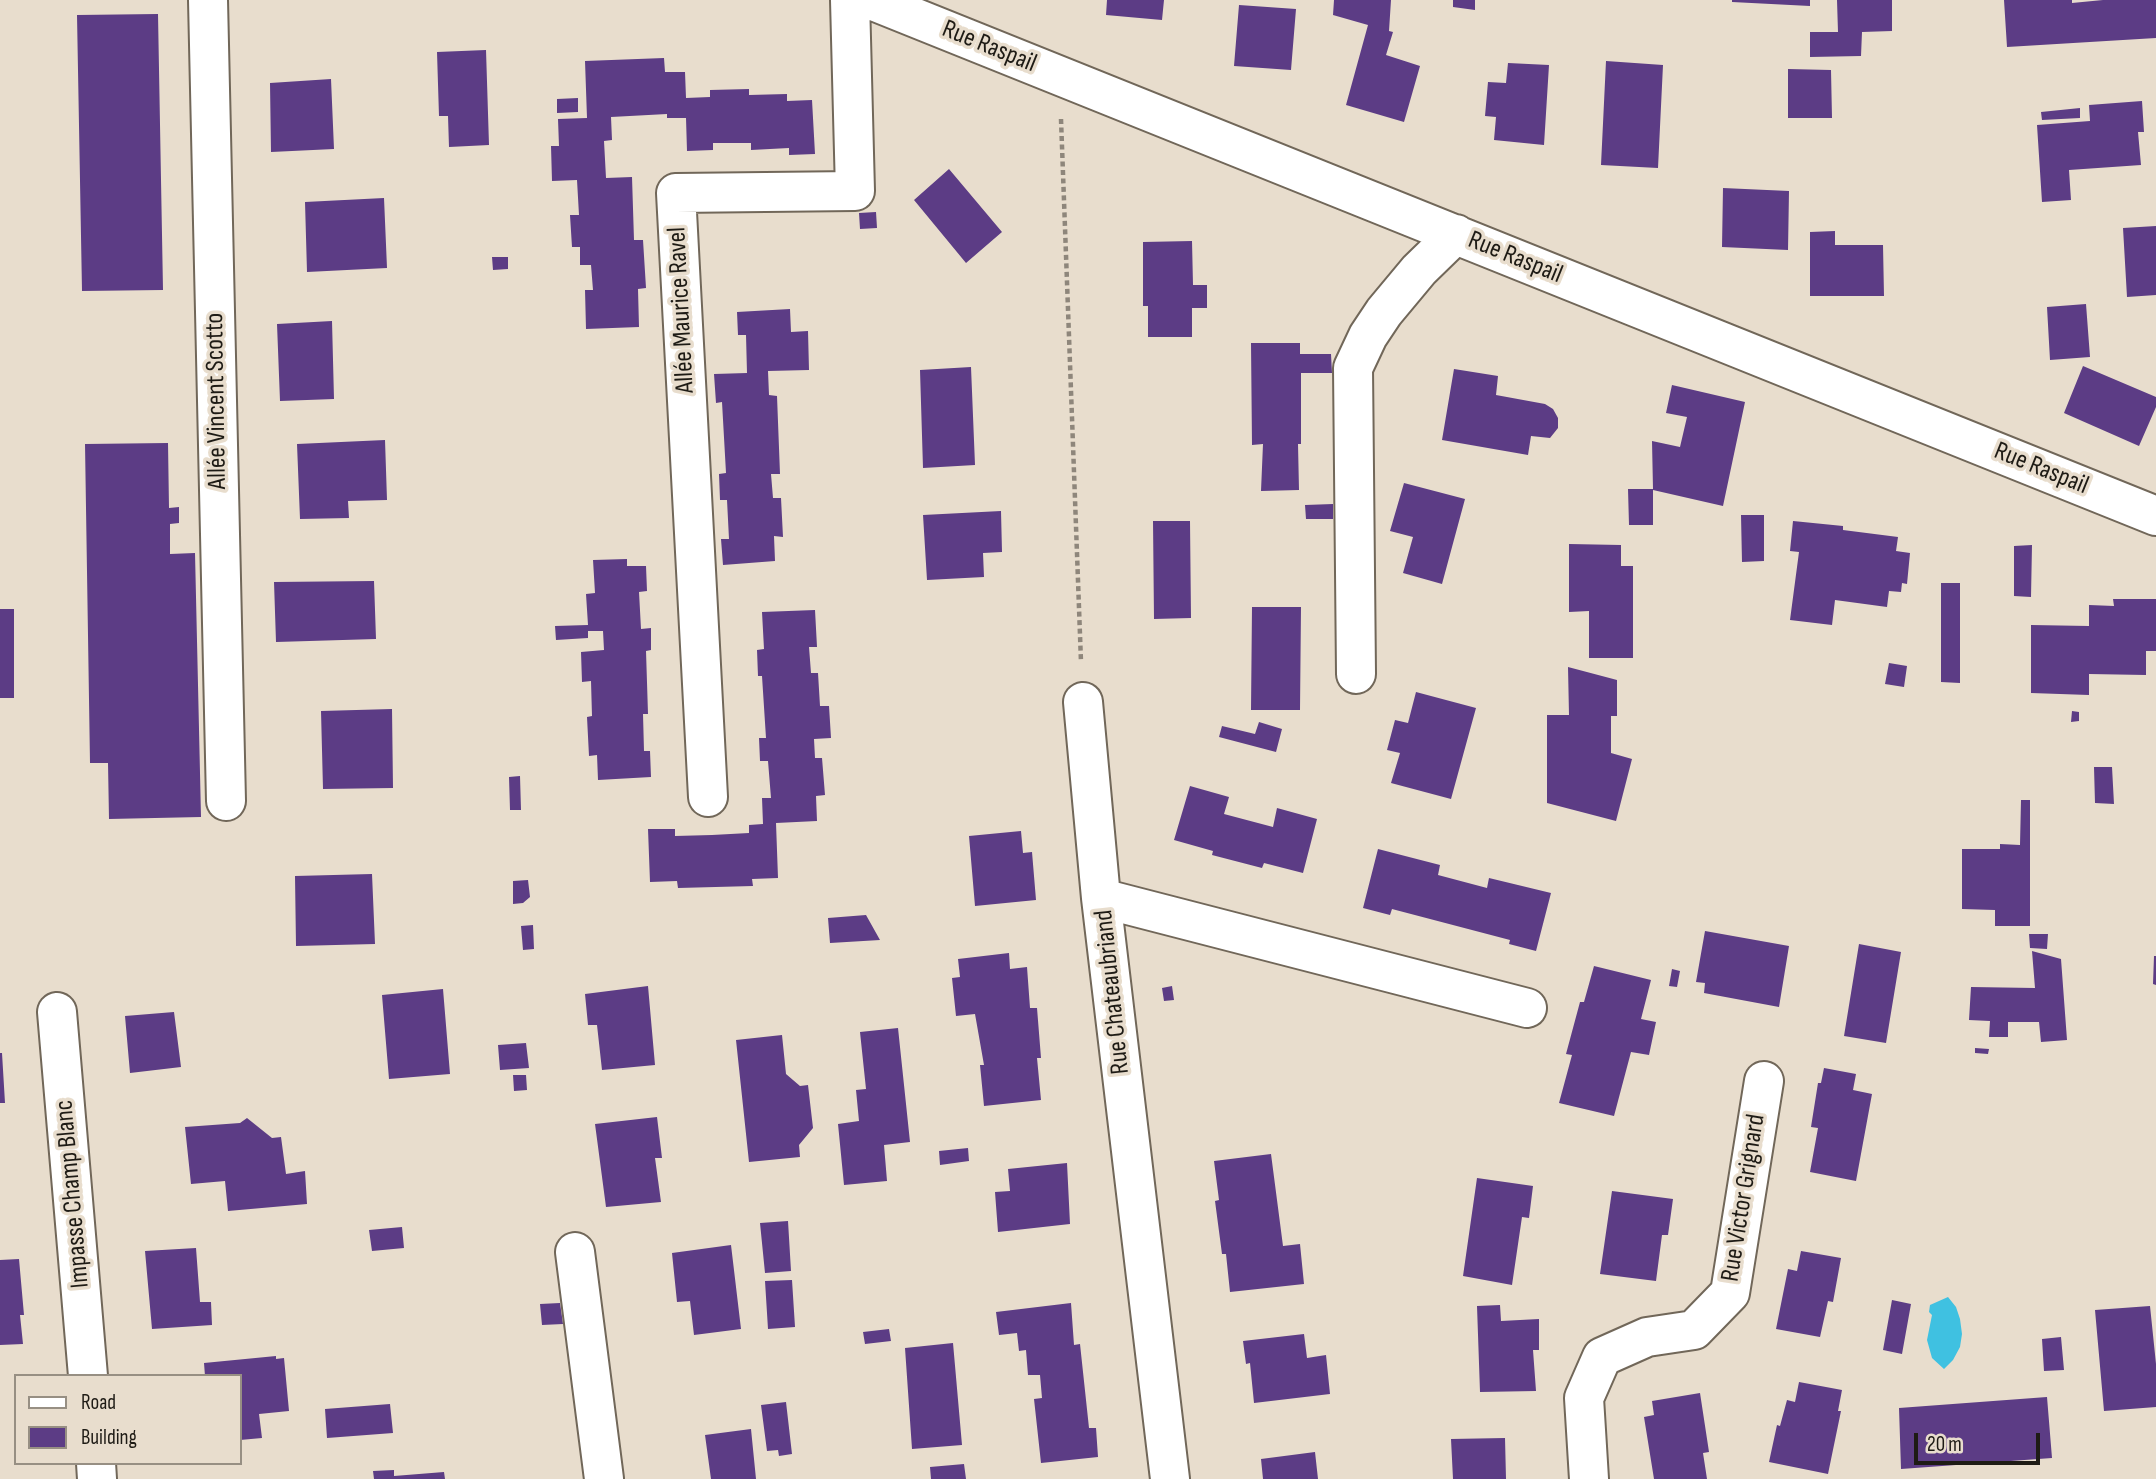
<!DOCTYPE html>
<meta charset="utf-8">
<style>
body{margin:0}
#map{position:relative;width:2156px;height:1479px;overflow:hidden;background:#e8ddcd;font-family:"Sofia Sans Condensed",sans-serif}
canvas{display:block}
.legend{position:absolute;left:14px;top:1374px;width:228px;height:91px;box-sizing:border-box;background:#e8ddcd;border:2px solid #978f83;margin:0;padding:9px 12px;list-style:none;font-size:21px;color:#1e1b15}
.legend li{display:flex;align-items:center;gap:14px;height:35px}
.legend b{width:35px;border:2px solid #978f83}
.scale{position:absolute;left:1914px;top:1433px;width:126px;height:32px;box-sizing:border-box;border:4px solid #1e1b15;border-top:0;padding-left:9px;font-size:21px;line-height:24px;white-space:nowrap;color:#1e1b15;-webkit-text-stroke:5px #e8ddcd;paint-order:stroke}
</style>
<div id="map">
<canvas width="2156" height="1479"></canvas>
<ul class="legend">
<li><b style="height:9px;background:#fff"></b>Road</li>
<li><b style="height:19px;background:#5c3c85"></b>Building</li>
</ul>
<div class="scale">20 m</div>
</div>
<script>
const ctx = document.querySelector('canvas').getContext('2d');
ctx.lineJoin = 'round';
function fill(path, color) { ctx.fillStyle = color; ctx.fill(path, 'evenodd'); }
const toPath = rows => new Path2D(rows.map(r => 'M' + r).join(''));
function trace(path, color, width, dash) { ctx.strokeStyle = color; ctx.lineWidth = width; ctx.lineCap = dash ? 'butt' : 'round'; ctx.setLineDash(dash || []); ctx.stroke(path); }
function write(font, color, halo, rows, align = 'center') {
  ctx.font = font + ' "Sofia Sans Condensed",sans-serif'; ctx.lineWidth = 7; ctx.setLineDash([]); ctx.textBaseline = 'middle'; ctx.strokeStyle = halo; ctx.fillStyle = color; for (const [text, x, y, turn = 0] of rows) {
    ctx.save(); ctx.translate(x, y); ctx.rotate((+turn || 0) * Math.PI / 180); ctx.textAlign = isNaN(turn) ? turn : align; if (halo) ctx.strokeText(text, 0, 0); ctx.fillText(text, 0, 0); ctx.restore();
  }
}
fill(toPath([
 [1948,1297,1956,1307,1960,1319,1962,1334,1960,1347,1953,1360,1944,1369,1932,1358,1927,1340,1932,1315,1929,1312,1930,1305]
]), '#3fc1e1');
fill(toPath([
 [1107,0,1164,0,1162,20,1106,15],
 [1334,0,1391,0,1389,31,1393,32,1386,55,1420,66,1404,122,1346,105,1368,25,1333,15],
 [1453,0,1475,0,1475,10,1453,7],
 [1732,0,1810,0,1810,6,1732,2],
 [1837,0,1892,0,1892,31,1862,32,1861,56,1810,57,1810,32,1838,32],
 [2004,0,2072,0,2072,3,2103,0,2156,0,2156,38,2007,47],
 [1239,5,1296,9,1291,70,1234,66],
 [158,14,163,290,82,291,77,15],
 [486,50,489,145,449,147,448,116,439,116,437,52],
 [664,58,665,72,685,72,686,98,710,97,710,90,749,89,749,95,787,94,787,101,812,100,815,154,789,155,789,148,751,150,751,143,713,143,713,150,687,151,686,118,667,118,667,114,611,117,612,140,604,141,606,178,632,177,634,240,643,240,646,288,638,289,639,327,586,329,585,290,593,290,591,265,580,265,580,247,572,247,570,215,579,215,577,180,552,181,551,146,559,146,558,119,587,118,585,61],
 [1606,61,1663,65,1658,168,1601,165],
 [1508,63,1549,65,1544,145,1494,140,1496,117,1485,116,1488,82,1506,83],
 [1788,69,1831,70,1832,118,1788,118],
 [331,79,334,149,271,152,270,83],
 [578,98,578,112,557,113,557,99],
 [2142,101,2144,132,2138,132,2141,165,2069,170,2071,200,2042,202,2037,125,2090,121,2089,105],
 [2080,108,2080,118,2042,120,2041,112],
 [949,169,1002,232,966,263,914,200],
 [1723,188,1789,191,1788,250,1722,247],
 [384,198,387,268,307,272,305,202],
 [876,212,877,228,860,229,859,213],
 [2156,226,2156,295,2127,297,2123,228],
 [1835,231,1835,245,1883,245,1884,296,1810,296,1810,232],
 [1192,241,1193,285,1207,285,1207,308,1192,308,1192,337,1148,337,1148,306,1143,306,1143,242],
 [492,257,508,257,508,269,493,270],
 [2086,304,2090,357,2050,360,2047,307],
 [790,309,791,332,808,331,809,370,768,371,769,395,777,396,780,474,771,474,773,498,781,498,783,537,774,536,775,561,723,565,721,539,729,539,727,500,720,500,719,474,726,473,722,402,716,403,714,374,747,373,746,335,738,335,737,312],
 [332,321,334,399,280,401,277,324],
 [1251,343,1300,343,1300,354,1331,354,1332,373,1301,373,1301,444,1298,444,1299,490,1261,491,1263,444,1252,445],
 [2083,366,2156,397,2156,407,2139,446,2064,413],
 [971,367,975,465,923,468,920,370],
 [1454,369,1498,376,1496,395,1545,404,1553,409,1558,418,1558,428,1550,438,1531,436,1528,455,1442,440],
 [1672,385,1745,402,1723,506,1653,490,1653,525,1629,525,1628,489,1653,489,1652,441,1680,447,1687,417,1666,413],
 [385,440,387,500,348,501,349,518,300,519,297,444],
 [168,443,169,508,179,507,179,523,170,524,170,554,195,553,201,817,109,819,108,763,90,763,85,444],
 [1404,483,1465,499,1442,584,1403,573,1413,537,1390,531],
 [1333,504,1333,519,1306,519,1305,505],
 [1001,511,1002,552,983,553,984,577,927,580,923,515],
 [1741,515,1764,515,1764,561,1742,562],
 [1153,521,1190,521,1191,618,1154,619],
 [1793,521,1843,526,1843,530,1898,537,1896,551,1910,553,1907,584,1902,583,1901,592,1889,591,1887,607,1835,600,1832,625,1790,620,1799,552,1790,551],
 [1569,544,1621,545,1621,566,1633,566,1633,658,1589,658,1589,611,1569,612],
 [2032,545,2031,597,2014,596,2014,546],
 [627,559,627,566,646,566,647,591,639,592,641,629,651,628,651,650,646,651,648,714,643,714,644,751,650,751,651,777,598,780,597,755,589,756,587,717,592,716,591,681,582,682,581,652,604,650,603,631,588,631,588,638,556,640,555,626,588,625,586,594,595,593,593,560],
 [374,581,376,639,276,642,274,582],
 [1941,583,1960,583,1960,683,1941,682],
 [2113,599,2156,599,2156,651,2146,651,2146,675,2089,674,2089,695,2031,693,2031,625,2089,626,2089,605,2114,606],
 [1252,607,1301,607,1300,710,1251,710],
 [0,609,14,609,14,698,0,698],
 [815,610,817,647,809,647,811,673,818,673,820,706,829,706,831,738,814,739,815,758,822,758,825,795,816,796,817,821,776,823,778,878,752,879,753,886,678,888,677,881,650,882,648,829,675,829,675,836,712,835,749,833,749,825,763,824,762,798,771,798,768,761,760,761,759,738,766,738,762,676,758,676,757,650,764,649,762,612],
 [1889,663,1907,666,1904,687,1885,684],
 [1568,667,1617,680,1617,716,1611,716,1611,753,1632,759,1616,821,1547,803,1547,715,1569,715],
 [1416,692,1476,708,1451,799,1391,783,1400,753,1387,750,1395,720,1408,723],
 [392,709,393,788,323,789,321,711],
 [2072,711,2079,712,2079,721,2071,722],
 [1259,722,1282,729,1276,752,1219,737,1222,726,1255,734],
 [2094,767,2112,767,2114,804,2095,803],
 [520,776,521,810,510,810,509,777],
 [1190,786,1229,797,1224,814,1273,827,1277,808,1317,819,1303,873,1264,863,1262,868,1212,855,1213,851,1174,840],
 [2021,800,2030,800,2030,926,1995,926,1995,910,1962,909,1962,849,2000,849,2000,844,2020,845],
 [1021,831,1023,853,1032,852,1036,900,975,906,969,836],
 [1378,849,1440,865,1438,875,1487,888,1489,878,1551,893,1536,951,1509,944,1510,940,1392,909,1390,915,1363,908],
 [372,874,375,944,296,946,295,876],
 [528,880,530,897,523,903,513,904,513,881],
 [866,915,880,940,830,943,828,918],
 [533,925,534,949,523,950,521,926],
 [1705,931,1789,946,1779,1007,1704,993,1705,983,1696,982],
 [2029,934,2048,934,2047,949,2030,948],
 [1859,944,1901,952,1886,1043,1844,1036],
 [2032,951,2061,959,2067,1040,2041,1042,2039,1022,2008,1022,2008,1037,1989,1037,1990,1021,1969,1020,1971,987,2035,988],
 [1009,953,1010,969,1027,967,1030,1008,1037,1008,1041,1058,1037,1058,1041,1100,984,1106,980,1065,984,1065,975,1014,956,1016,952,978,960,977,958,959],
 [2154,956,2156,956,2156,985,2153,984],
 [1594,966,1651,980,1641,1019,1656,1022,1649,1055,1631,1052,1614,1116,1559,1103,1572,1055,1566,1054,1580,1002,1584,1002],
 [1672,969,1680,971,1677,987,1669,986],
 [648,986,655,1065,602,1070,597,1025,588,1025,585,994],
 [1172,986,1174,1000,1164,1001,1162,988],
 [443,989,450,1074,389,1079,382,995],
 [174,1012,181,1067,130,1073,125,1016],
 [898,1028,910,1142,884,1145,887,1181,844,1185,838,1124,859,1121,856,1090,866,1089,860,1032],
 [782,1035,786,1074,800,1086,808,1085,813,1128,799,1145,800,1157,749,1162,736,1040],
 [526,1043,529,1068,500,1070,498,1045],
 [1975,1048,1989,1049,1988,1054,1975,1053],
 [0,1053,2,1053,5,1103,0,1103],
 [1824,1068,1856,1074,1853,1090,1872,1094,1856,1181,1810,1172,1818,1128,1811,1127,1818,1083,1821,1083],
 [513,1075,526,1075,527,1090,514,1091],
 [657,1117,662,1158,655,1158,661,1202,606,1207,595,1124],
 [247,1118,272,1138,281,1137,286,1174,305,1171,307,1204,228,1211,225,1181,191,1184,185,1127,240,1123],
 [968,1148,969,1161,940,1165,939,1151],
 [1271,1154,1283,1246,1300,1244,1304,1284,1230,1292,1226,1254,1222,1254,1215,1201,1219,1200,1214,1161],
 [1067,1163,1070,1224,998,1232,995,1192,1010,1191,1008,1169],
 [1477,1178,1533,1186,1529,1218,1522,1217,1512,1285,1463,1276],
 [1612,1191,1673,1199,1668,1235,1662,1235,1656,1281,1600,1274],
 [788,1221,791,1271,765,1273,760,1223],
 [402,1227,404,1248,372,1251,369,1230],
 [731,1245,741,1329,694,1335,690,1301,677,1302,672,1253],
 [196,1248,200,1302,211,1302,212,1325,152,1329,145,1251],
 [1801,1251,1841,1258,1833,1302,1828,1301,1820,1337,1776,1329,1788,1269,1797,1271],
 [19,1259,24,1315,20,1315,23,1344,0,1345,0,1260],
 [792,1280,795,1327,768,1329,765,1281],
 [1892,1300,1911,1304,1902,1354,1883,1350],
 [560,1303,563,1324,542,1325,540,1304],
 [1071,1303,1074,1345,1080,1344,1089,1428,1096,1428,1098,1457,1041,1463,1034,1399,1042,1398,1040,1375,1028,1375,1026,1350,1019,1351,1017,1333,999,1335,996,1312],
 [1500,1305,1501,1321,1539,1319,1539,1350,1533,1350,1536,1391,1480,1392,1477,1306],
 [2150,1306,2156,1364,2156,1407,2104,1411,2095,1310],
 [889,1329,891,1341,865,1344,863,1332],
 [1304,1334,1307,1358,1326,1355,1330,1394,1254,1403,1250,1363,1246,1364,1243,1341],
 [2061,1337,2064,1370,2044,1371,2042,1339],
 [953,1343,962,1445,912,1449,905,1348],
 [276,1356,276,1359,284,1358,289,1411,259,1414,262,1438,240,1440,240,1376,205,1376,204,1363],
 [1799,1382,1842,1390,1838,1411,1841,1411,1828,1474,1769,1462,1777,1425,1780,1426,1787,1400,1795,1402],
 [1700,1393,1709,1452,1703,1453,1707,1479,1654,1479,1644,1417,1654,1415,1652,1401],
 [2047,1397,2052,1458,1901,1469,1899,1408],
 [786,1402,792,1454,779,1456,778,1450,767,1451,761,1405],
 [390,1404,393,1433,327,1438,325,1409],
 [751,1429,756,1479,711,1479,705,1435],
 [1505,1438,1506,1479,1453,1479,1451,1439],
 [1315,1452,1318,1479,1263,1479,1261,1459],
 [964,1464,966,1479,931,1479,930,1467],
 [394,1470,394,1476,444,1472,445,1479,374,1479,373,1471]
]), '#5c3c85');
const minor = toPath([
 [208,0,226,801],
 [871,0,2156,516],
 [1356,674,1353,368,1368,336,1384,312,1419,270,1456,234],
 [1083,702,1101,898],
 [708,797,676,193,855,191,850,0],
 [57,1012,88,1376],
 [575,1252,604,1479],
 [96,1463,97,1479],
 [1170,1479,1101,898,1527,1008],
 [1589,1479,1584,1398,1602,1357,1647,1337,1694,1330,1730,1293,1764,1081]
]);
trace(minor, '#716759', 42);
trace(toPath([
 [1061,119,1081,662]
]), '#8e867b', 4.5, [5, 3.5]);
trace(minor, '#fff', 38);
write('26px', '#1e1b15', '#e8ddcd', [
 ["Rue Raspail",989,47,22],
 ["Rue Raspail",1515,258,22],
 ["Allée Maurice Ravel",682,310,-93],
 ["Allée Vincent Scotto",217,401,-91],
 ["Rue Raspail",2041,469,22],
 ["Rue Chateaubriand",1113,992,-96],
 ["Impasse Champ Blanc",73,1194,-95],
 ["Rue Victor Grignard",1744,1198,-81]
]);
</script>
